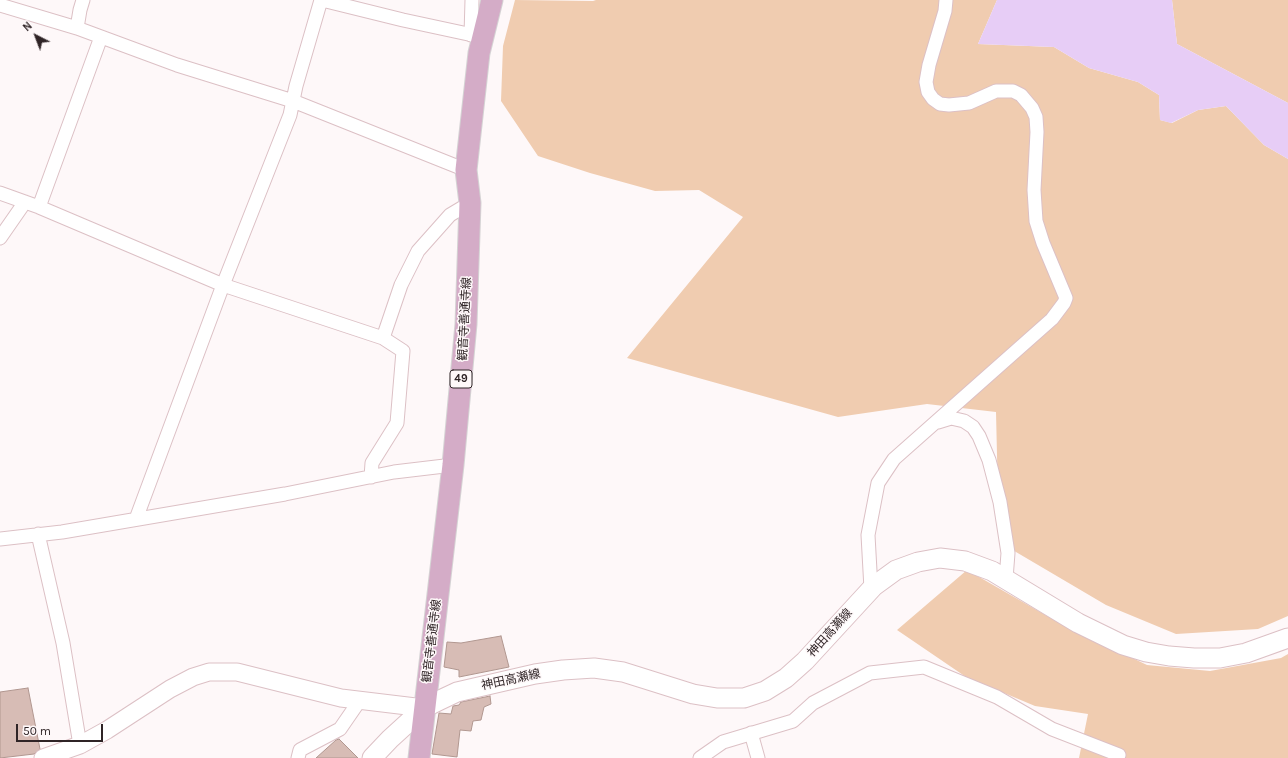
<!DOCTYPE html>
<meta charset="utf-8">
<style>
body{margin:0}
#map{position:relative;width:1288px;height:758px;overflow:hidden;background:#fef8f9;font-family:Karla,sans-serif}
canvas{display:block}
.north{position:absolute;left:16px;top:16px;width:40px;height:40px;-webkit-text-stroke:3px #fef8f9;paint-order:stroke;rotate:318deg;font-size:11px;font-weight:700;line-height:16px;text-align:center;color:#2f2426}
.north::after{content:'';display:block;margin:auto;width:14px;height:18px;background:#2f2426;clip-path:polygon(50% 0,100% 100%,50% 72%,0 100%)}
.scale{position:absolute;left:16px;top:724px;width:87px;height:18px;box-sizing:border-box;border:2px solid #2f2426;border-top:0;padding-left:5px;font-size:12px;line-height:14px;white-space:nowrap;color:#2f2426;-webkit-text-stroke:3px #fef8f9;paint-order:stroke}
</style>
<div id="map">
<canvas width="1288" height="758"></canvas>
<div class="north">N</div>
<div class="scale">50 m</div>
</div>
<script>
const ctx = document.querySelector('canvas').getContext('2d');
ctx.lineJoin = 'round';
function fill(path, color) { ctx.fillStyle = color; ctx.fill(path, 'evenodd'); }
const toPath = rows => new Path2D(rows.map(r => 'M' + r).join(''));
function trace(path, color, width, dash) { ctx.strokeStyle = color; ctx.lineWidth = width; ctx.lineCap = dash ? 'butt' : 'round'; ctx.setLineDash(dash || []); ctx.stroke(path); }
function write(font, color, halo, rows, align = 'center') {
  ctx.font = font + ' Karla,"Noto Sans JP",sans-serif'; ctx.lineWidth = 3; ctx.setLineDash([]); ctx.textBaseline = 'middle'; ctx.strokeStyle = halo; ctx.fillStyle = color; for (const [text, x, y, turn = 0] of rows) {
    ctx.save(); ctx.translate(x, y); ctx.rotate((+turn || 0) * Math.PI / 180); ctx.textAlign = isNaN(turn) ? turn : align; if (halo) ctx.strokeText(text, 0, 0); ctx.fillText(text, 0, 0); ctx.restore();
  }
}
fill(toPath([
 [515,0,593,1,596,0,997,0,978,44,1054,47,1089,68,1138,82,1159,95,1160,120,1172,123,1198,110,1226,106,1264,145,1288,159,1288,616,1258,629,1176,634,1106,605,999,542,996,412,927,404,838,417,627,358,743,217,699,190,655,191,590,173,538,156,501,101,503,46],
 [1172,0,1288,0,1288,103,1177,44],
 [967,570,1061,624,1147,665,1210,671,1281,658,1288,654,1288,758,1079,758,1088,714,1035,706,966,677,897,630]
]), '#f0ccb0');
fill(toPath([
 [997,0,1172,0,1177,44,1288,103,1288,159,1264,145,1226,106,1198,110,1171,123,1160,120,1159,95,1138,82,1089,68,1054,47,978,44]
]), '#e7cdf6');
const building = toPath([
 [501,636,509,667,459,677,459,670,444,667,447,642,461,643,501,636],
 [28,688,40,749,34,754,0,758,0,692,28,688],
 [490,696,491,704,484,707,481,720,473,721,471,731,460,730,457,757,432,754,439,713,451,714,453,706,459,705,461,702,490,696],
 [339,739,358,758,316,758,336,740,339,739]
]);
fill(building, '#d7bcb5');
trace(building, '#b19790', 1);
const minor = toPath([
 [322,0,403,20,482,37],
 [0,5,77,28,177,65,293,101,466,170],
 [77,28,80,10,83,0],
 [471,35,472,0],
 [0,193,39,207,223,285,383,338,403,351,397,423,372,463,371,477],
 [39,207,101,37],
 [0,238,25,202],
 [383,338,401,285,418,251,450,215,470,203],
 [938,422,951,418,964,421,973,427,979,436,989,460,1000,502,1008,553,1006,579],
 [136,519,223,285,290,115,296,86,321,0],
 [38,534,63,643,80,745],
 [0,539,62,532,285,494,394,472,453,465],
 [871,589,868,535,878,483,894,459,1052,319,1064,303,1066,298,1043,243,1036,221,1034,190,1037,132,1036,117,1032,108,1021,95,1013,91,996,91,969,103,949,105,940,104,933,99,928,92,926,82,929,65,945,11,946,0],
 [751,733,758,758],
 [298,758,300,750,340,729,360,700],
 [700,758,723,742,793,721,813,703,870,673,924,667,997,697,1052,729,1119,755,1117,758]
]);
const tertiary = toPath([
 [43,758,80,745,107,730,170,689,193,677,209,672,237,672,341,698,424,708]
]);
const secondary = toPath([
 [372,758,390,739,424,708,438,701,457,692,535,674,563,670,594,668,623,672,693,694,717,698,744,698,765,691,786,678,805,661,874,586,896,570,918,562,940,558,965,561,992,571,1078,623,1123,645,1146,652,1169,656,1194,658,1220,658,1246,653,1288,638]
]);
const primary = toPath([
 [419,758,453,465,466,324,470,203,466,170,479,53,492,0]
]);
trace(minor, '#dcc0c5', 15);
trace(tertiary, '#dcc0c5', 19);
trace(secondary, '#dcc0c5', 21);
trace(primary, '#d5d3d4', 23);
trace(minor, '#fff', 13);
trace(tertiary, '#fff', 17);
trace(secondary, '#fff', 19);
trace(primary, '#d4acc7', 21);
for (const [x, y, w] of [
 [461,379,22]
]) { const box = new Path2D(); box.roundRect(x - w / 2, y - 9, w, 18, 3); ctx.fillStyle = '#fef8f9'; ctx.fill(box); trace(box, '#2f2426', 1); }
write('bold 11px', '#2f2426', null, [
 ["49",461,379]
]);
write('12px', '#2f2426', '#fef8f9', [
 ["観音寺善通寺線",465,319,-87],
 ["神田高瀬線",830,633,-48],
 ["観音寺善通寺線",432,641,-83],
 ["神田高瀬線",511,680,-12]
]);
</script>
